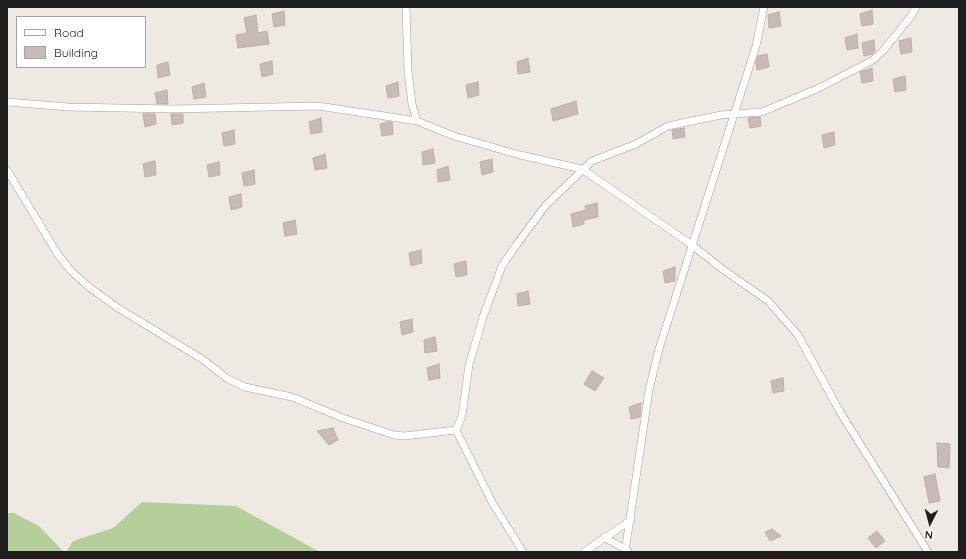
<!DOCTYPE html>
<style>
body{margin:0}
#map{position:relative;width:966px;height:559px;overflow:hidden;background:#efe9e4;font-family:Quicksand,sans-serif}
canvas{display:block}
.frame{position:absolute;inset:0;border:8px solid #1e1e1e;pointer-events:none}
.legend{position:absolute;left:16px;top:16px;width:130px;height:52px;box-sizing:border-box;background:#fff;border:1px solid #a5a5a5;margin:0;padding:5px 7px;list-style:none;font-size:12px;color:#1e1e1e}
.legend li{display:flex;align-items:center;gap:8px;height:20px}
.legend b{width:20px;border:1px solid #a5a5a5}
.north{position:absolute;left:910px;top:503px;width:40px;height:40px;-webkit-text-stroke:3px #fff;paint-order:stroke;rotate:186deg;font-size:11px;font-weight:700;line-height:16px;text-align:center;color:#1e1e1e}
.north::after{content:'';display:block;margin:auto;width:14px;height:18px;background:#1e1e1e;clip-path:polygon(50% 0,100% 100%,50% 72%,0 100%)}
</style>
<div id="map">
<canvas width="966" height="559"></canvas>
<div class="frame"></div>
<ul class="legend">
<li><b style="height:5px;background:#fff"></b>Road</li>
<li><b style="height:11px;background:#c7bab7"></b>Building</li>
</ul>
<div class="north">N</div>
</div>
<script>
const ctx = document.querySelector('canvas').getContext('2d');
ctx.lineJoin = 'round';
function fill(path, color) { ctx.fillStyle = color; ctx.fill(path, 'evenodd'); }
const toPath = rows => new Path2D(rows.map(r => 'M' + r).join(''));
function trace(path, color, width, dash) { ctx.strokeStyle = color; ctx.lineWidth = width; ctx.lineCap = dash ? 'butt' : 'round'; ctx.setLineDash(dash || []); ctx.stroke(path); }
fill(toPath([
 [142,502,236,506,320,552,66,552,73,541,113,528],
 [7,513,14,513,39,526,64,552,7,552]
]), '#b4cf98');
const building = toPath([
 [872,10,873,24,862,26,860,14,872,10],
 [284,11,285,25,274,27,272,14,284,11],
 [779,12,781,26,769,28,768,15,779,12],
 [256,15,258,33,267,31,269,44,238,48,236,35,247,33,244,18,256,15],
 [857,34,858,48,847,50,845,38,857,34],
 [911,38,912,52,901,54,899,41,911,38],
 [874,40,875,51,872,54,864,56,862,43,874,40],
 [767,54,769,67,757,70,756,62,758,56,767,54],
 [528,58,530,72,518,74,517,62,528,58],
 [272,61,273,74,262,77,260,64,272,61],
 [168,62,170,75,158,78,157,65,168,62],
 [872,68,873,81,862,83,860,72,872,68],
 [905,76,906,90,895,92,893,79,905,76],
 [398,82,399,96,388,98,386,86,398,82],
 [478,82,479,95,468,98,466,85,478,82],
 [204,83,206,97,194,99,192,87,204,83],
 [167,90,168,104,157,104,155,93,167,90],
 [576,101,578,114,553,121,551,109,576,101],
 [143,114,155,114,156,124,145,127,143,114],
 [171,114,183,114,183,123,172,125,171,114],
 [760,117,761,126,750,128,748,118,760,117],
 [321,118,322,132,311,134,309,122,321,118],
 [388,122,392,122,393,134,382,136,380,124,388,122],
 [684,128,685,137,673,139,672,130,684,128],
 [234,130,235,144,224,146,222,133,234,130],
 [834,132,835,145,824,148,822,135,834,132],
 [433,149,435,163,423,165,422,152,433,149],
 [325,154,327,168,315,170,313,158,325,154],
 [492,159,493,172,482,175,480,162,492,159],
 [155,161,156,175,145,177,143,164,155,161],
 [219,162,220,175,209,177,207,165,219,162],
 [448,166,450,180,438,182,437,170,448,166],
 [254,170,255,184,244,186,242,173,254,170],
 [241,194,242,207,231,210,229,197,241,194],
 [597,203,598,217,584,220,584,224,573,227,571,214,586,210,585,206,597,203],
 [295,220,297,234,285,236,283,223,295,220],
 [421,250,422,263,411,266,409,253,421,250],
 [466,261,467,275,456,277,454,264,466,261],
 [675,267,675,281,665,283,663,271,675,267],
 [528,291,530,304,518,306,517,294,528,291],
 [412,319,413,332,402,335,400,322,412,319],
 [435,337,437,351,425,353,424,340,435,337],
 [439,364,440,378,429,380,427,368,439,364],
 [592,371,604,378,595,391,584,384,592,371],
 [783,378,784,391,773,393,771,381,783,378],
 [641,403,640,417,631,419,629,407,641,403],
 [333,428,338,440,329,445,317,431,333,428],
 [937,443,950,444,949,468,938,467,937,443],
 [935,474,940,501,929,503,924,477,935,474],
 [772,529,781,536,770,541,765,532,772,529],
 [877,531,885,541,876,548,868,538,877,531]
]);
fill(building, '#c7bab7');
trace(building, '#c1aca6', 1);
const minor = toPath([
 [406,7,408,71,412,104,417,121,454,136,520,155,582,169,692,245,721,268,768,301,798,335,840,412,928,552],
 [7,102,68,107,173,109,318,106,417,121],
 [7,170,57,253,71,271,89,287,118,308,202,359,228,379,245,387,292,397,343,418,394,435,404,436,456,430],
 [604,537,628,551],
 [523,552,492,502,456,430,462,416,469,365,483,317,502,266,517,244,546,205,592,161,636,144,668,126,721,115,762,112,819,88,873,60,882,52,912,15,916,7],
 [584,552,631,520],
 [625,552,649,390,659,349,756,46,764,7]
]);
trace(minor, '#9f9f9f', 8);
trace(minor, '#fff', 7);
</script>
